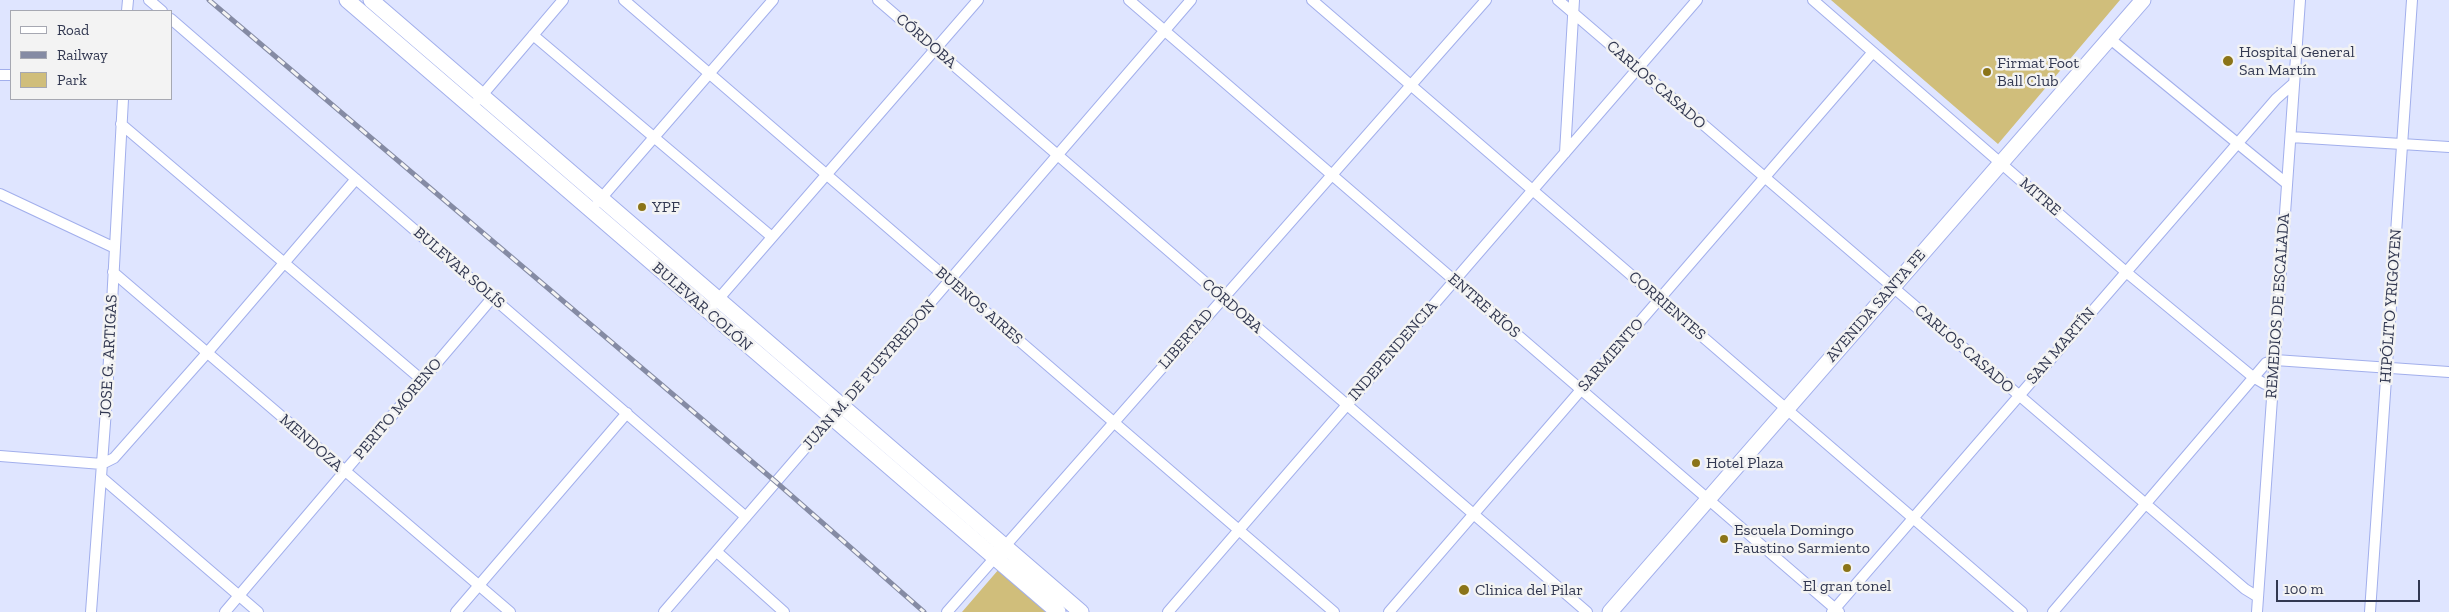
<!DOCTYPE html>
<meta charset="utf-8">
<style>
body{margin:0}
#map{position:relative;width:2449px;height:612px;overflow:hidden;background:#dfe5ff;font-family:"Zilla Slab",serif}
canvas{display:block}
.legend{position:absolute;left:10px;top:10px;width:162px;height:90px;box-sizing:border-box;background:#f3f3f3;border:1px solid #a6a8b2;margin:0;padding:6px 9px;list-style:none;font-size:15px;color:#323851}
.legend li{display:flex;align-items:center;gap:10px;height:25px}
.legend b{width:25px;border:1px solid #a6a8b2}
.scale{position:absolute;left:2276px;top:580px;width:144px;height:22px;box-sizing:border-box;border:2px solid #323851;border-top:0;padding-left:6px;font-size:15px;line-height:18px;white-space:nowrap;color:#323851;-webkit-text-stroke:4px #f3f3f3;paint-order:stroke}
</style>
<div id="map">
<canvas width="2449" height="612"></canvas>
<ul class="legend">
<li><b style="height:6px;background:#fff"></b>Road</li>
<li><b style="height:6px;background:#858ba4"></b>Railway</li>
<li><b style="height:14px;background:#d0be7b"></b>Park</li>
</ul>
<div class="scale">100 m</div>
</div>
<script>
const ctx = document.querySelector('canvas').getContext('2d');
ctx.lineJoin = 'round';
function fill(path, color) { ctx.fillStyle = color; ctx.fill(path, 'evenodd'); }
const toPath = rows => new Path2D(rows.map(r => 'M' + r).join(''));
function trace(path, color, width, dash) { ctx.strokeStyle = color; ctx.lineWidth = width; ctx.lineCap = dash ? 'butt' : 'round'; ctx.setLineDash(dash || []); ctx.stroke(path); }
function write(font, color, halo, rows, align = 'center') {
  ctx.font = font + ' "Zilla Slab",serif'; ctx.lineWidth = 5; ctx.setLineDash([]); ctx.textBaseline = 'middle'; ctx.strokeStyle = halo; ctx.fillStyle = color; for (const [text, x, y, turn = 0] of rows) {
    ctx.save(); ctx.translate(x, y); ctx.rotate((+turn || 0) * Math.PI / 180); ctx.textAlign = isNaN(turn) ? turn : align; if (halo) ctx.strokeText(text, 0, 0); ctx.fillText(text, 0, 0); ctx.restore();
  }
}
fill(toPath([
 [1831,0,2120,0,1998,144],
 [999,569,1049,612,962,612]
]), '#d0be7b');
const street = toPath([
 [149,0,162,11],
 [624,0,1334,612],
 [878,0,1587,612],
 [1129,0,1839,612],
 [1312,0,2022,612],
 [1558,0,2245,589,2258,597],
 [1813,0,2126,272,2253,377,2265,384,2273,384],
 [127,11,128,0],
 [171,19,746,517],
 [533,35,772,237],
 [2109,38,2286,183],
 [0,75,11,75],
 [478,100,563,0],
 [121,124,422,380],
 [2291,137,2449,147],
 [1565,153,1574,0],
 [0,194,115,248],
 [598,202,773,0],
 [113,272,510,612],
 [715,303,978,0],
 [0,456,102,464,114,458,207,353,356,179],
 [101,477,258,612],
 [717,552,784,612],
 [91,612,107,396,123,99],
 [225,612,493,297],
 [456,612,627,413],
 [664,612,1191,0],
 [947,612,1486,0],
 [1168,612,1697,0],
 [1389,612,1873,52],
 [1832,612,2276,99,2294,83],
 [2053,612,2266,363,2275,360,2449,372],
 [2257,612,2300,0],
 [2370,612,2412,0]
]);
const secondary = toPath([
 [347,0,1058,612],
 [371,0,1081,612],
 [1610,612,2143,0]
]);
trace(street, '#a2afec', 12);
trace(secondary, '#a2afec', 17);
trace(street, '#fff', 10);
trace(secondary, '#fff', 15);
const rail = toPath([
 [209,0,776,482,924,612]
]);
trace(rail, '#858ba4', 5);
trace(rail, '#f3f3f3', 3, [9]);
for (const [x, y, r, color] of [
 [2228,61,6,"#8b7418"],
 [1987,72,5,"#8b7418"],
 [642,207,5,"#8b7418"],
 [1696,463,5,"#8b7418"],
 [1724,539,5,"#8b7418"],
 [1847,568,5,"#8b7418"],
 [1464,590,6,"#8b7418"]
]) { const dot = new Path2D(); dot.arc(x, y, r, 0, 2 * Math.PI); ctx.fillStyle = color; ctx.fill(dot); trace(dot, '#f3f3f3', 2); }
write('16px', '#323851', '#f3f3f3', [
 ["CÓRDOBA",926,41,41],
 ["CARLOS CASADO",1656,85,41],
 ["MITRE",2040,197,41],
 ["BULEVAR SOLÍS",459,268,41],
 ["BUENOS AIRES",979,306,41],
 ["CÓRDOBA",1232,306,41],
 ["ENTRE RÍOS",1484,306,41],
 ["CORRIENTES",1667,306,41],
 ["AVENIDA SANTA FE",1876,306,-49],
 ["REMEDIOS DE ESCALADA",2278,306,-86],
 ["HIPÓLITO YRIGOYEN",2391,306,-86],
 ["BULEVAR COLÓN",702,307,41],
 ["LIBERTAD",1186,339,-49],
 ["SAN MARTÍN",2061,346,-49],
 ["CARLOS CASADO",1964,349,41],
 ["INDEPENDENCIA",1393,351,-49],
 ["SARMIENTO",1611,355,-49],
 ["JOSE G. ARTIGAS",109,356,-87],
 ["JUAN M. DE PUEYRREDON",869,375,-49],
 ["PERITO MORENO",398,409,-50],
 ["MENDOZA",311,443,41]
]);
write('16px', '#323851', '#f3f3f3', [
 ["Hospital General",2239,52],
 ["San Martín",2239,70],
 ["Firmat Foot",1997,63],
 ["Ball Club",1997,81],
 ["YPF",652,207],
 ["Hotel Plaza",1706,463],
 ["Escuela Domingo",1734,530],
 ["Faustino Sarmiento",1734,548],
 ["El gran tonel",1847,586,"center"],
 ["Clinica del Pilar",1475,590]
], 'left');
</script>
